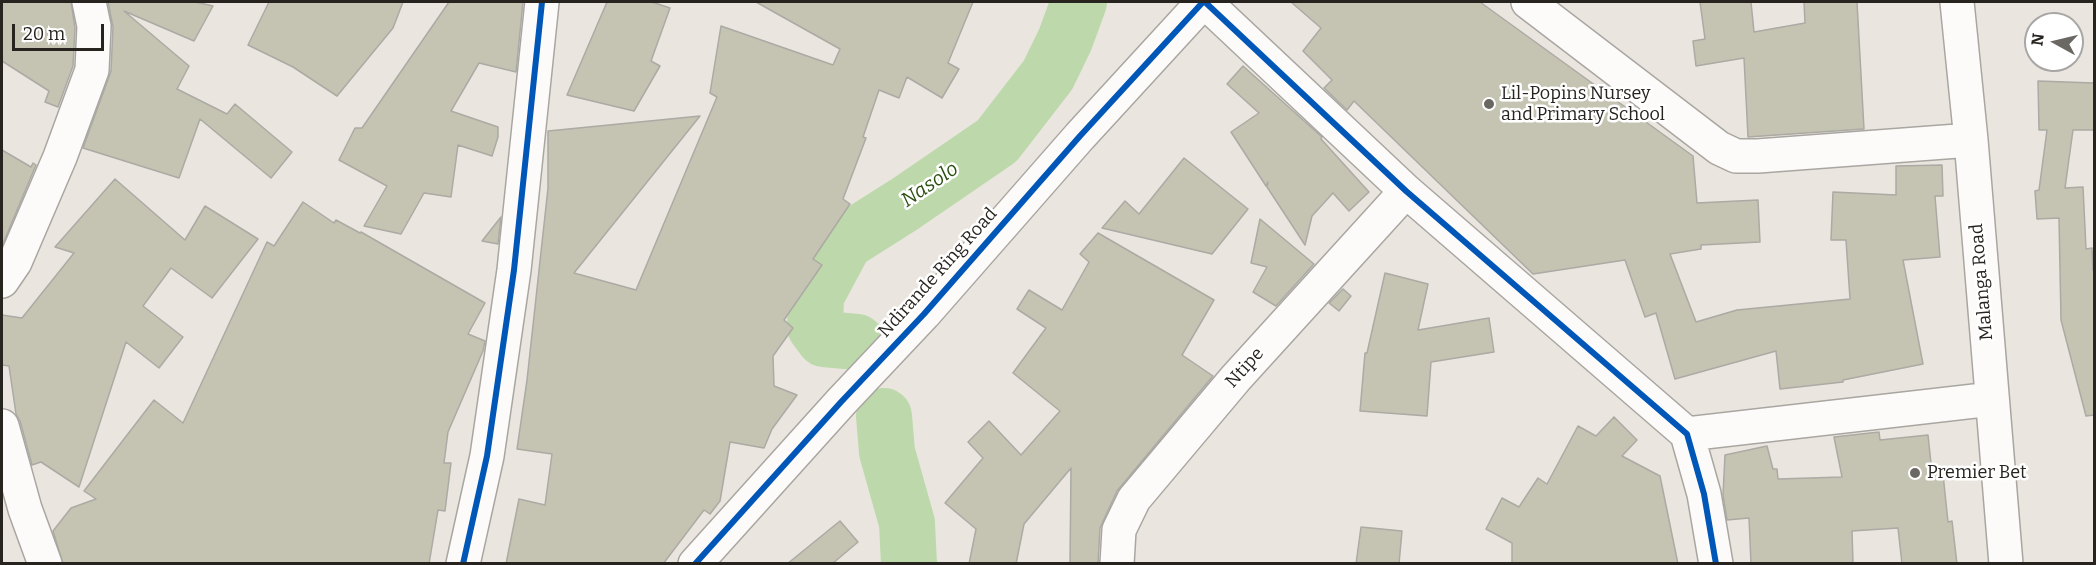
<!DOCTYPE html>
<style>
body{margin:0}
#map{position:relative;width:2096px;height:565px;overflow:hidden;background:#eae6df;font-family:Bitter,serif}
canvas{display:block}
.frame{position:absolute;inset:0;border:3px solid #272420;pointer-events:none}
.north{position:absolute;left:2024px;top:12px;width:60px;height:60px;box-sizing:border-box;background:#fff;border:2px solid #a9a7a6;border-radius:50%;rotate:278deg;font-size:16px;font-weight:700;line-height:24px;text-align:center;color:#272420}
.north::after{content:'';display:block;margin:auto;width:21px;height:27px;background:#6b6863;clip-path:polygon(50% 0,100% 100%,50% 72%,0 100%)}
.scale{position:absolute;left:12px;top:24px;width:92px;height:27px;box-sizing:border-box;border:3px solid #272420;border-top:0;padding-left:8px;font-size:18px;line-height:21px;white-space:nowrap;color:#272420;-webkit-text-stroke:4px #fff;paint-order:stroke}
</style>
<div id="map">
<canvas width="2096" height="565"></canvas>
<div class="frame"></div>
<div class="north">N</div>
<div class="scale">20 m</div>
</div>
<script>
const ctx = document.querySelector('canvas').getContext('2d');
ctx.lineJoin = 'round';
const toPath = rows => new Path2D(rows.map(r => 'M' + r).join(''));
function trace(path, color, width, dash) { ctx.strokeStyle = color; ctx.lineWidth = width; ctx.lineCap = dash ? 'butt' : 'round'; ctx.setLineDash(dash || []); ctx.stroke(path); }
function fill(path, color) { ctx.fillStyle = color; ctx.fill(path, 'evenodd'); }
function write(font, color, halo, rows, align = 'center') {
  ctx.font = font + ' Bitter,serif'; ctx.lineWidth = 5; ctx.setLineDash([]); ctx.textBaseline = 'middle'; ctx.strokeStyle = halo; ctx.fillStyle = color; for (const [text, x, y, turn = 0] of rows) {
    ctx.save(); ctx.translate(x, y); ctx.rotate((+turn || 0) * Math.PI / 180); ctx.textAlign = isNaN(turn) ? turn : align; if (halo) ctx.strokeText(text, 0, 0); ctx.fillText(text, 0, 0); ctx.restore();
  }
}
trace(toPath([
 [879,408,884,416]
]), '#bdd8ab', 9);
trace(toPath([
 [857,342,824,339,815,327,816,296,845,242,905,204,997,141,1048,75,1065,40,1079,2],
 [884,416,887,452,907,523,909,564]
]), '#bdd8ab', 56);
const building = toPath([
 [2,2,71,2,75,28,73,66,58,107,45,102,49,91,2,61,2,2],
 [108,2,196,2,213,6,194,41,124,11,189,66,177,89,227,114,235,104,292,152,271,178,200,119,179,178,83,148,111,71,113,27,108,2],
 [269,2,403,2,393,28,337,96,293,67,248,45,269,2],
 [449,2,523,2,516,72,479,63,451,111,498,127,498,137,492,156,458,145,451,197,424,193,401,234,364,226,387,186,339,160,355,128,362,128,449,2],
 [607,2,652,2,670,8,651,61,660,66,634,111,567,95,607,2],
 [756,2,973,2,948,63,959,69,942,98,907,77,899,98,879,90,863,137,866,138,843,199,850,204,813,259,822,265,784,320,793,328,773,356,774,386,797,395,772,429,764,448,730,442,720,501,710,514,704,510,663,564,506,564,519,499,545,505,552,454,517,449,527,380,548,188,548,131,700,116,574,273,636,290,717,97,710,93,721,26,833,65,840,49,756,2],
 [1291,2,1480,2,1693,156,1697,203,1758,200,1760,242,1701,245,1701,249,1670,254,1696,322,1737,310,1850,299,1846,240,1831,240,1833,192,1896,195,1896,166,1942,165,1943,196,1935,196,1940,257,1903,260,1923,364,1843,380,1843,382,1780,389,1776,351,1675,379,1656,313,1645,317,1625,260,1533,274,1354,101,1347,110,1324,88,1332,80,1303,51,1321,28,1291,2],
 [1700,2,1751,2,1754,32,1805,23,1804,2,1857,2,1864,129,1748,137,1744,58,1696,66,1693,41,1705,39,1700,2],
 [1243,66,1322,137,1321,139,1369,192,1349,211,1333,193,1312,216,1305,245,1267,187,1268,182,1266,186,1231,132,1259,113,1227,84,1243,66],
 [2038,81,2094,83,2094,130,2073,130,2065,188,2083,187,2086,249,2092,248,2093,270,2094,270,2094,415,2086,416,2061,320,2059,218,2037,219,2035,191,2039,190,2047,130,2039,130,2038,81],
 [2,150,31,167,33,163,36,165,2,246,2,150],
 [1184,158,1248,209,1212,254,1102,228,1125,201,1139,214,1184,158],
 [115,179,185,240,205,206,258,239,212,298,171,268,143,306,183,337,159,368,126,342,79,487,41,462,32,465,20,421,16,414,9,366,2,365,2,315,22,318,74,253,55,247,115,179],
 [303,202,334,223,336,220,360,233,361,232,485,303,468,334,485,341,483,351,448,432,444,463,451,463,445,511,438,510,429,564,63,564,53,531,71,508,96,499,84,491,154,400,183,423,267,242,274,246,303,202],
 [501,217,498,244,482,241,501,217],
 [1260,219,1314,264,1276,306,1253,292,1267,267,1251,263,1260,219],
 [1098,233,1214,300,1182,355,1213,376,1117,491,1100,528,1098,564,1070,564,1071,468,1024,524,1016,564,969,564,976,529,945,503,983,458,968,442,989,421,1021,455,1060,411,1013,373,1046,328,1017,309,1029,290,1062,310,1089,262,1080,254,1098,233],
 [1385,273,1428,284,1418,330,1489,318,1494,352,1431,362,1427,416,1360,411,1365,353,1367,353,1385,273],
 [1343,289,1351,296,1339,311,1329,303,1343,289],
 [1614,417,1637,440,1622,456,1660,476,1678,564,1512,564,1512,543,1486,529,1502,498,1519,507,1538,478,1547,484,1578,426,1596,436,1614,417],
 [1879,432,1880,440,1928,435,1932,473,1943,474,1948,522,1952,521,1957,564,1902,564,1898,528,1852,531,1853,564,1751,564,1749,518,1727,520,1723,495,1725,455,1767,446,1773,469,1777,469,1778,479,1842,477,1834,437,1879,432],
 [840,521,858,542,832,564,787,564,840,521],
 [1361,527,1402,531,1399,564,1356,564,1361,527]
]);
fill(building, '#c5c3b2');
trace(building, '#abaaa4', 1.5);
const minor = toPath([
 [1205,2,1406,191,1687,434,1704,494,1716,564],
 [1528,2,1719,148,1736,156,1758,156,1971,140],
 [1957,2,1971,140,2006,564],
 [2,281,15,262,60,157,92,70,94,26,89,2],
 [2,426,25,509,45,564],
 [1687,434,1992,399],
 [463,564,487,456,514,270,542,2],
 [695,564,841,402,924,314,1080,136,1203,2],
 [1117,564,1119,530,1134,499,1235,379,1406,191]
]);
trace(minor, '#a9a6a1', 36);
trace(minor, '#fcfbfa', 33);
trace(toPath([
 [1205,2,1406,191,1687,434,1704,494,1716,564],
 [463,564,487,456,514,270,542,2],
 [695,564,841,402,924,314,1080,136,1203,2]
]), '#0057b8', 6);
for (const [x, y, r, color] of [
 [1489,104,6,"#6b6863"],
 [1915,473,6,"#6b6863"]
]) { const dot = new Path2D(); dot.arc(x, y, r, 0, 2 * Math.PI); ctx.fillStyle = color; ctx.fill(dot); trace(dot, '#fff', 2); }
write('18px', '#272420', '#fff', [
 ["Lil-Popins Nursey",1501,94],
 ["and Primary School",1501,115],
 ["Premier Bet",1927,473]
], 'left');
write('18px', '#272420', '#fff', [
 ["Ndirande Ring Road",938,273,-48],
 ["Malanga Road",1982,282,-95],
 ["Ntipe",1245,368,-48]
]);
write('italic 20px', '#2b4f11', '#fff', [
 ["Nasolo",930,185,-34]
]);
</script>
